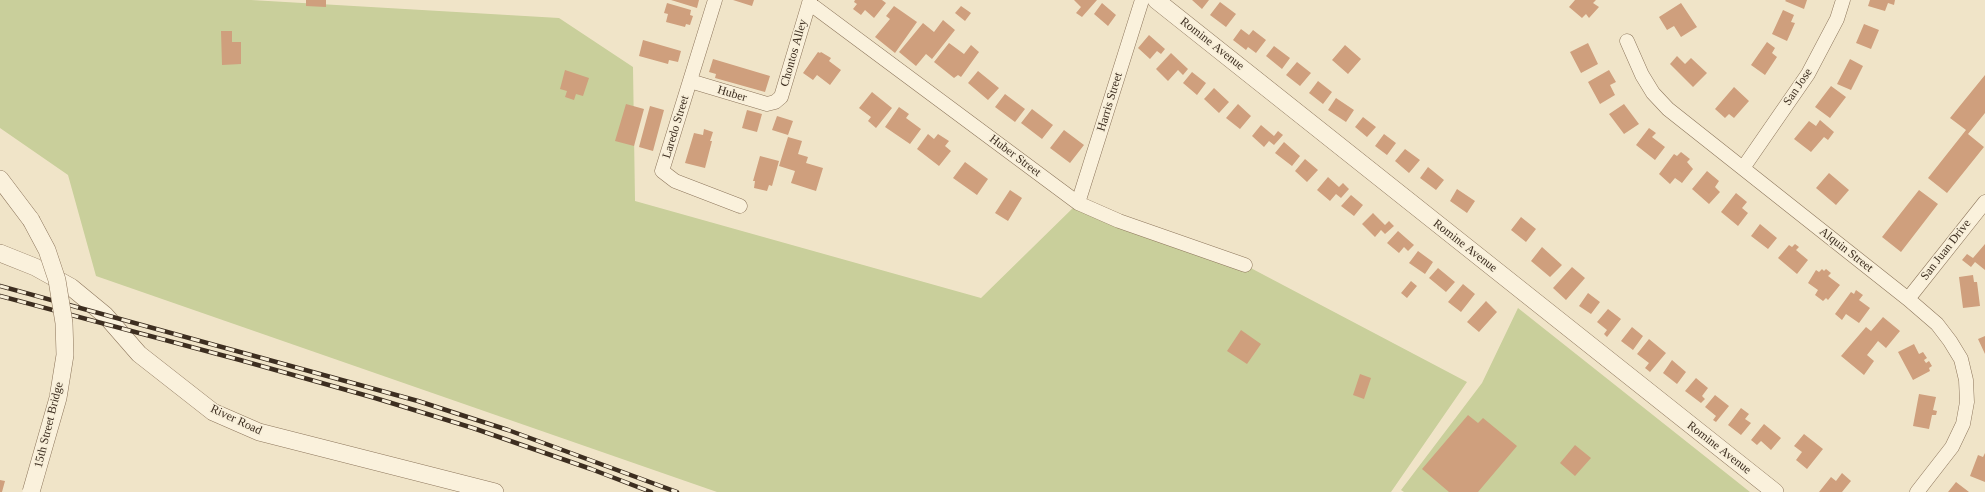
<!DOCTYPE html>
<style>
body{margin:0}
canvas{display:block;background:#f0e4c8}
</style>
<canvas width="1985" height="492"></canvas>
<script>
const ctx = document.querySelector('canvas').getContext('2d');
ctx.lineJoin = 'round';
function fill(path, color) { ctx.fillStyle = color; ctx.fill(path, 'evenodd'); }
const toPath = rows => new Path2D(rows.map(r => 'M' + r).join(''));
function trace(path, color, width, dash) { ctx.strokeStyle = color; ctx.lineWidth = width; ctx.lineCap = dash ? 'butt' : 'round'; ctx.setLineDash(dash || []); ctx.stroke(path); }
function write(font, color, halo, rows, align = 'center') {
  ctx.font = font + ' Georgia,serif'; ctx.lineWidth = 3; ctx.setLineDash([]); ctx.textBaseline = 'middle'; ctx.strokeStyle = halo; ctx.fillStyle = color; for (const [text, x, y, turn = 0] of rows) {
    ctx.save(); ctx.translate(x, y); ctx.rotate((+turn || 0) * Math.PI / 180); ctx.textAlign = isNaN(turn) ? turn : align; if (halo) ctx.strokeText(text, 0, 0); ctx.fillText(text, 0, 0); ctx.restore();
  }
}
fill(toPath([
 [0,0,251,0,559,18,633,67,635,201,981,298,1078,203,1245,265,1467,382,1391,492,717,492,96,276,68,175,0,128],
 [1518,308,1750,492,1404,492,1401,490,1482,383]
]), '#c9cf9b');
fill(toPath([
 [306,0,326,0,326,7,306,6],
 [671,0,699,0,697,8],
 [733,0,754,0,752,6],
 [855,0,882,0,886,3,874,18,865,10,861,15,853,9,857,4,854,2],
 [1074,0,1097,0,1082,17,1076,13,1081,7],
 [1192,0,1209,0,1202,9],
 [1575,0,1596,0,1593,3,1599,7,1589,18,1586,14,1582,18,1569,7],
 [1786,0,1807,0,1804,9,1785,1],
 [1870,0,1895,0,1894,5,1888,3,1885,11,1868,6],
 [1220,2,1236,14,1226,27,1210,15],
 [667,3,691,10,690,15,693,16,690,25,686,24,685,27,666,22,668,14,664,13],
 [1102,3,1116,15,1108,26,1094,14],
 [1681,3,1697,27,1681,37,1674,26,1667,30,1659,17],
 [894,6,917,22,895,53,875,37,890,19,886,16],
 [961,6,971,13,965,21,955,13],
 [1783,10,1794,15,1791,22,1795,23,1787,41,1772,34],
 [943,20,955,30,932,59,926,54,916,66,899,52,923,23,934,32],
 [1864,24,1879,30,1871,49,1856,43],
 [1241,29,1249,35,1253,30,1266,40,1256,53,1248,47,1246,50,1233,40],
 [221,31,232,31,232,42,241,42,241,64,222,65],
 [1149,35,1165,49,1161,54,1157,51,1150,59,1138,48],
 [643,40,681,51,678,62,669,60,668,64,639,56],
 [1767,42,1775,48,1772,53,1777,57,1765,75,1751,65],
 [949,43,964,54,971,45,979,52,961,77,958,75,954,78,934,62],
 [1588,43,1598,64,1581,73,1570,52],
 [1345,45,1361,59,1348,74,1332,60],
 [1274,46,1290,58,1282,69,1266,56],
 [818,52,820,53,821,52,831,58,829,61,841,70,830,85,817,75,813,80,803,73],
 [1171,53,1188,69,1183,75,1178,70,1168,81,1156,69],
 [1677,56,1685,64,1691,58,1707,73,1693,87,1670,64],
 [713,59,770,76,765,92,715,78,716,74,709,72],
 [1850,59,1863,66,1851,90,1837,84],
 [1297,62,1311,73,1300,86,1286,75],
 [565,70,589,78,583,96,576,94,574,100,565,97,567,91,560,89],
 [1609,70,1616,82,1610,85,1615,95,1600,104,1588,82],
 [978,71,999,88,988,100,968,83],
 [1192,72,1206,83,1197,95,1183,83],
 [1985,75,1985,113,1968,134,1984,147,1947,193,1928,178,1966,130,1950,118],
 [1318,81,1332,92,1323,104,1309,93],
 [1831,86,1846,97,1830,118,1815,107],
 [1734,87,1749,101,1734,118,1729,114,1725,118,1715,109],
 [1214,88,1229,102,1219,113,1204,99],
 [872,92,892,108,876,128,868,121,871,117,859,108],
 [1005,94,1025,109,1015,122,995,107],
 [1336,98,1354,110,1346,122,1328,110],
 [626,104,644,109,634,146,615,141],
 [1238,104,1251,116,1240,129,1226,118],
 [1624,104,1639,124,1624,134,1609,114],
 [650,106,664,110,653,151,639,147],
 [899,107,909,114,906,118,921,129,910,144,885,127],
 [1032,109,1053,125,1042,139,1021,123],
 [747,110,762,114,757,132,742,128],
 [777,116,793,121,788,135,772,130],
 [1363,117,1376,127,1367,137,1355,127],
 [1820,120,1834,132,1828,140,1824,137,1811,152,1794,139,1809,121,1816,126],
 [1261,125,1274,136,1278,131,1283,135,1274,145,1269,141,1264,147,1252,136],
 [1649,128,1656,133,1652,137,1665,147,1655,160,1636,145],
 [704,129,713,132,710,141,712,141,705,168,685,163,694,133,703,135],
 [1064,130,1084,145,1070,163,1050,148],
 [928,134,934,139,938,134,949,141,945,146,951,151,939,166,917,149],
 [1384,134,1396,143,1387,155,1375,146],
 [788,137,802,141,798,154,808,157,806,163,823,168,816,191,791,183,795,171,779,166],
 [1284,142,1300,156,1292,166,1275,153],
 [1405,149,1420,160,1409,173,1395,161],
 [1681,152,1690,159,1687,162,1693,169,1682,183,1675,178,1670,184,1659,174,1674,154,1677,156],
 [760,156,779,161,772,186,769,185,767,191,754,188,755,181,753,181],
 [1305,159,1318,170,1307,182,1295,171],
 [965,162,988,179,977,195,953,178],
 [1428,167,1444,180,1436,190,1420,178],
 [1707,171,1719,181,1715,187,1720,192,1709,204,1692,189],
 [1829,173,1849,190,1836,205,1816,188],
 [1328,177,1339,187,1343,183,1349,189,1341,198,1336,194,1330,201,1317,190],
 [1457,189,1475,201,1467,213,1450,201],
 [1010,190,1022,198,1008,221,995,213],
 [1919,190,1938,204,1901,252,1882,237],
 [1736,193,1747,202,1742,208,1748,213,1738,226,1721,212],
 [1351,195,1363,205,1354,216,1341,206],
 [1373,213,1385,225,1389,221,1394,226,1385,234,1381,230,1375,237,1362,224],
 [1521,217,1536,229,1526,242,1511,230],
 [1760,224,1777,238,1768,249,1751,236],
 [1398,231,1414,245,1408,251,1404,247,1399,253,1387,243],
 [1795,244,1799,247,1796,250,1808,260,1797,274,1778,258,1789,245,1792,247],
 [1985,244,1985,270,1975,262,1971,267,1962,260,1967,254,1973,258],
 [1542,247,1562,265,1550,277,1531,261],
 [1418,251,1433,262,1425,274,1409,263],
 [1572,267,1585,278,1566,300,1553,288],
 [1438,268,1455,282,1446,292,1429,278],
 [1822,269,1824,271,1826,269,1831,273,1828,276,1840,285,1828,300,1826,298,1823,301,1815,295,1818,290,1808,283,1816,270,1819,272],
 [1973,275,1974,282,1977,282,1980,306,1963,308,1959,277],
 [1411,281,1417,286,1407,298,1401,293],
 [1463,284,1475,294,1461,312,1448,302],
 [1856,290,1863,295,1859,300,1870,308,1859,323,1846,314,1842,320,1835,314,1851,292,1854,294],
 [1588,293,1600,302,1591,314,1579,306],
 [1486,301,1497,312,1479,332,1467,322],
 [1608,309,1621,319,1607,337,1604,334,1607,330,1597,322],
 [1883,317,1900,331,1886,348,1878,341,1867,355,1874,361,1864,375,1841,356,1866,327,1871,331],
 [1632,327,1643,336,1633,350,1621,341],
 [1241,330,1261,344,1247,364,1227,351],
 [1985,336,1985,354,1978,339],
 [1649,339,1666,353,1650,372,1645,368,1649,363,1637,354],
 [1914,344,1919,354,1923,352,1927,358,1924,360,1926,363,1929,361,1932,366,1929,368,1930,371,1913,380,1898,352],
 [1672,360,1686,372,1677,384,1663,373],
 [1360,374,1371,378,1364,399,1353,395],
 [1696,378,1708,388,1702,396,1705,399,1701,403,1685,391],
 [1919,394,1936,397,1933,410,1937,411,1936,415,1932,415,1929,429,1913,426],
 [1715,395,1729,406,1716,422,1713,420,1716,416,1705,407],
 [1741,408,1749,414,1745,419,1751,423,1741,435,1728,425],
 [1468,415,1478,423,1483,418,1517,446,1478,492,1449,492,1422,469],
 [1764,424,1781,438,1771,450,1761,441,1757,445,1751,440],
 [1804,434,1823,449,1807,469,1796,460,1802,452,1794,446],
 [1575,445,1591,458,1575,476,1560,463],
 [1985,453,1985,482,1970,476,1978,455,1983,457],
 [1842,473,1851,481,1842,492,1819,492,1831,477,1836,481],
 [0,480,5,481,2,492,0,492],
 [1956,482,1969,492,1948,492]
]), '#cf9f7d');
const minor = toPath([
 [715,0,662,171,675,181,740,206],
 [809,3,1078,203,1119,221,1245,265],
 [1627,41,1642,75,1653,93,1668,109,1908,299,1937,324,1950,341,1961,359,1966,380,1967,402,1963,424,1952,447,1917,492],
 [690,81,767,104,775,102,781,97,810,0],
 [1743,168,1808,74,1837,19,1843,0],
 [1078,203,1142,0],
 [1908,299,1985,202]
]);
const tertiary = toPath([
 [1156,0,1775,492],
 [0,179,31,220],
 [0,253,35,267,71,287,105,315,139,354,213,412,259,432,495,492]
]);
trace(minor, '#8d765c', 15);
trace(tertiary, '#8d765c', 18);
trace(minor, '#faf1dc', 14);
trace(tertiary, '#faf1dc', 17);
const rail = toPath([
 [0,286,418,401,508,430,677,492],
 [0,296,240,360,375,398,473,428,591,469,651,492]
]);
trace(rail, '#3d2e20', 4.5);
trace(rail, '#f7eed8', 3, [9]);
const tertiaryBridge = toPath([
 [31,220,47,250,57,280,64,323,65,355,58,398,31,492]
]);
trace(tertiaryBridge, '#8d765c', 18, []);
trace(tertiaryBridge, '#faf1dc', 17);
write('12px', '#3d2e20', '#f7eed8', [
 ["Romine Avenue",1212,44,38],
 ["Chontos Alley",794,53,-74],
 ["San Jose",1798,87,-56],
 ["Huber",732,94,17],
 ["Harris Street",1110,102,-73],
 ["Laredo Street",676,127,-73],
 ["Huber Street",1015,156,37],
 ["Romine Avenue",1465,246,38],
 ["Alquin Street",1846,250,38],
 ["San Juan Drive",1946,250,-52],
 ["River Road",236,420,25],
 ["15th Street Bridge",49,425,-76],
 ["Romine Avenue",1719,448,38]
]);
</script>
